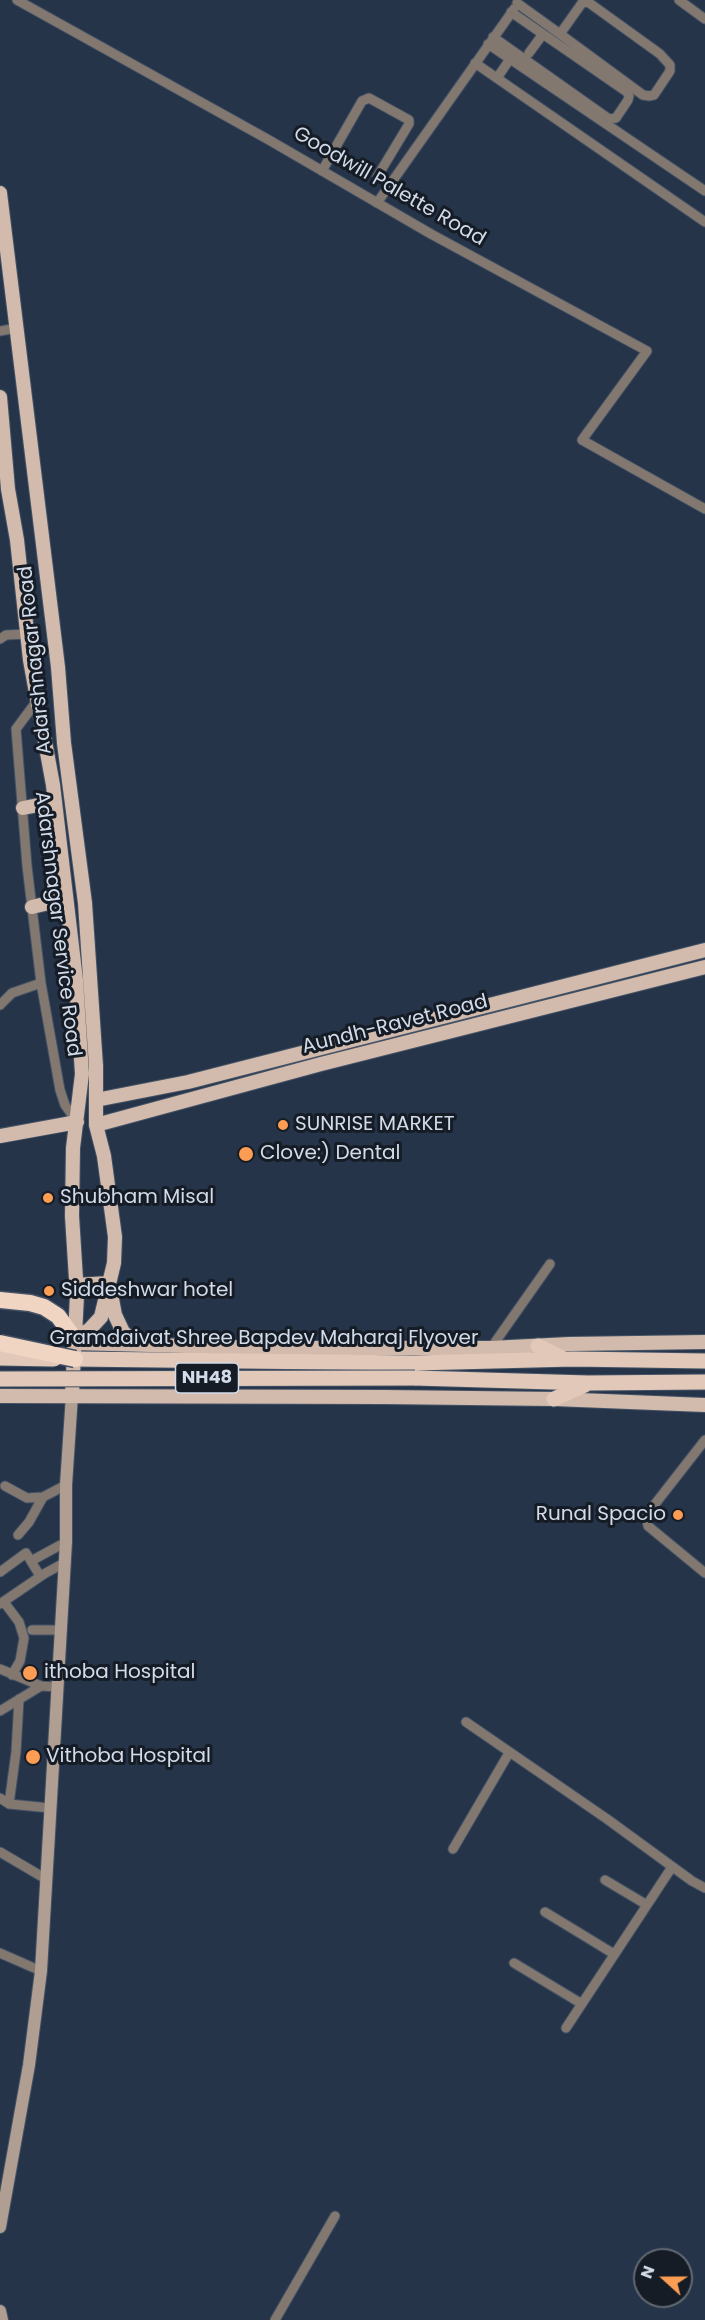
<!DOCTYPE html>
<style>
body{margin:0}
#map{position:relative;width:705px;height:2320px;overflow:hidden;background:#253449;font-family:Poppins,sans-serif}
canvas{display:block}
.north{position:absolute;left:633px;top:2248px;width:60px;height:60px;box-sizing:border-box;background:#151c25;border:2px solid #616873;border-radius:50%;rotate:291deg;font-size:16px;font-weight:700;line-height:24px;text-align:center;color:#d2dbe9}
.north::after{content:'';display:block;margin:auto;width:21px;height:27px;background:#fd9d54;clip-path:polygon(50% 0,100% 100%,50% 72%,0 100%)}
</style>
<div id="map">
<canvas width="705" height="2320"></canvas>
<div class="north">N</div>
</div>
<script>
const ctx = document.querySelector('canvas').getContext('2d');
ctx.lineJoin = 'round';
const toPath = rows => new Path2D(rows.map(r => 'M' + r).join(''));
function trace(path, color, width, dash) { ctx.strokeStyle = color; ctx.lineWidth = width; ctx.lineCap = dash ? 'butt' : 'round'; ctx.setLineDash(dash || []); ctx.stroke(path); }
function write(font, color, halo, rows, align = 'center') {
  ctx.font = font + ' Poppins,sans-serif'; ctx.lineWidth = 6; ctx.setLineDash([]); ctx.textBaseline = 'middle'; ctx.strokeStyle = halo; ctx.fillStyle = color; for (const [text, x, y, turn = 0] of rows) {
    ctx.save(); ctx.translate(x, y); ctx.rotate((+turn || 0) * Math.PI / 180); ctx.textAlign = isNaN(turn) ? turn : align; if (halo) ctx.strokeText(text, 0, 0); ctx.fillText(text, 0, 0); ctx.restore();
  }
}
const minor = toPath([
 [17,0,269,140,431,234,647,351,582,440,705,509],
 [679,0,705,19],
 [517,3,560,34,643,95,649,96,654,95,670,71,670,65,660,54,588,2,582,3,560,34],
 [493,37,609,119,616,118,628,100,629,96,627,92,511,12],
 [488,44,705,191],
 [529,53,543,34],
 [475,63,705,222],
 [497,78,510,59],
 [322,171,362,101,369,98,409,120,409,124,377,177],
 [377,203,514,9],
 [0,331,17,328],
 [0,639,6,635,27,634],
 [39,698,16,729,27,866,41,983,60,1090,65,1105,77,1122],
 [0,1005,12,993,41,983],
 [491,1348,550,1264],
 [705,1440,648,1513,647,1520,648,1526,705,1573],
 [5,1486,27,1498,43,1497,66,1485],
 [18,1535,29,1522,43,1497],
 [31,1561,66,1542],
 [0,1572,26,1553,40,1576],
 [0,1604,44,1574,64,1563],
 [7,1606,19,1622,24,1638,20,1661,12,1675],
 [32,1630,61,1630],
 [0,1669,41,1686],
 [0,1711,41,1686,57,1687],
 [466,1722,607,1819,692,1881,705,1888],
 [0,1798,9,1804,50,1808],
 [9,1804,16,1752,19,1699],
 [453,1849,509,1753],
 [0,1852,46,1879],
 [605,1880,647,1905],
 [545,1912,614,1954],
 [0,1953,41,1971],
 [514,1963,582,2004],
 [566,2028,672,1867],
 [275,2320,335,2216]
]);
const secondary = toPath([
 [0,2227,29,2065,41,1971,66,1542,66,1485,72,1395],
 [0,2311,2,2320]
]);
const primary = toPath([
 [0,193,58,667,64,743,85,903,96,1066,96,1125,104,1156,115,1237,114,1263,101,1317,89,1330,74,1338],
 [0,397,8,489,17,540,30,660,53,785,76,980,82,1074,73,1148,72,1216,77,1295,72,1395],
 [23,808,54,802],
 [32,907,65,899],
 [96,1100,188,1082,705,950],
 [96,1125,321,1064,705,967],
 [0,1136,77,1122],
 [76,1285,109,1283,115,1315,123,1332,135,1343],
 [73,1343,264,1348,491,1348,569,1344,705,1342],
 [0,1396,384,1397,554,1399,705,1405]
]);
const trunk = toPath([
 [538,1346,562,1358],
 [75,1359,414,1363,573,1359,705,1361],
 [415,1378,588,1383,705,1382],
 [554,1399,585,1385]
]);
const motorway = toPath([
 [0,1300,30,1303,44,1307,58,1316,74,1338]
]);
trace(minor, '#445266', 11);
trace(secondary, '#445266', 14);
trace(primary, '#445266', 16);
trace(trunk, '#445266', 17);
trace(motorway, '#445266', 19);
trace(minor, '#837870', 9);
trace(secondary, '#b09e92', 12);
trace(primary, '#d2bbac', 14);
trace(trunk, '#e2c8b8', 15);
trace(motorway, '#f1d5c3', 16);
const trunkBridge = toPath([
 [0,1358,54,1359],
 [0,1379,415,1378]
]);
const motorwayBridge = toPath([
 [0,1343,75,1359]
]);
trace(trunkBridge, '#445266', 17, []);
trace(motorwayBridge, '#445266', 19, []);
trace(trunkBridge, '#e2c8b8', 15);
trace(motorwayBridge, '#f1d5c3', 16);
for (const [x, y, r, color] of [
 [283,1125,6,"#fd9d54"],
 [246,1154,8,"#fd9d54"],
 [48,1198,6,"#fd9d54"],
 [49,1291,6,"#fd9d54"],
 [678,1515,6,"#fd9d54"],
 [30,1673,8,"#fd9d54"],
 [33,1757,8,"#fd9d54"]
]) { const dot = new Path2D(); dot.arc(x, y, r, 0, 2 * Math.PI); ctx.fillStyle = color; ctx.fill(dot); trace(dot, '#151c25', 2); }
for (const [x, y, w] of [
 [207,1378,63]
]) { const box = new Path2D(); box.roundRect(x - w / 2, y - 15, w, 30, 4.5); ctx.fillStyle = '#151c25'; ctx.fill(box); trace(box, '#d2dbe9', 1.5); }
write('bold 18px', '#d2dbe9', null, [
 ["NH48",207,1378]
]);
write('20px', '#d2dbe9', '#151c25', [
 ["Goodwill Palette Road",389,187,30],
 ["Adarshnagar Road",36,660,-96],
 ["Adarshnagar Service Road",57,924,83],
 ["Aundh-Ravet Road",395,1025,-14],
 ["Gramdaivat Shree Bapdev Maharaj Flyover",264,1339]
]);
write('20px', '#d2dbe9', '#151c25', [
 ["SUNRISE MARKET",295,1125],
 ["Clove:) Dental",260,1154],
 ["Shubham Misal",60,1198],
 ["Siddeshwar hotel",61,1291],
 ["Runal Spacio",666,1515,"right"],
 ["ithoba Hospital",44,1673],
 ["Vithoba Hospital",46,1757]
], 'left');
</script>
